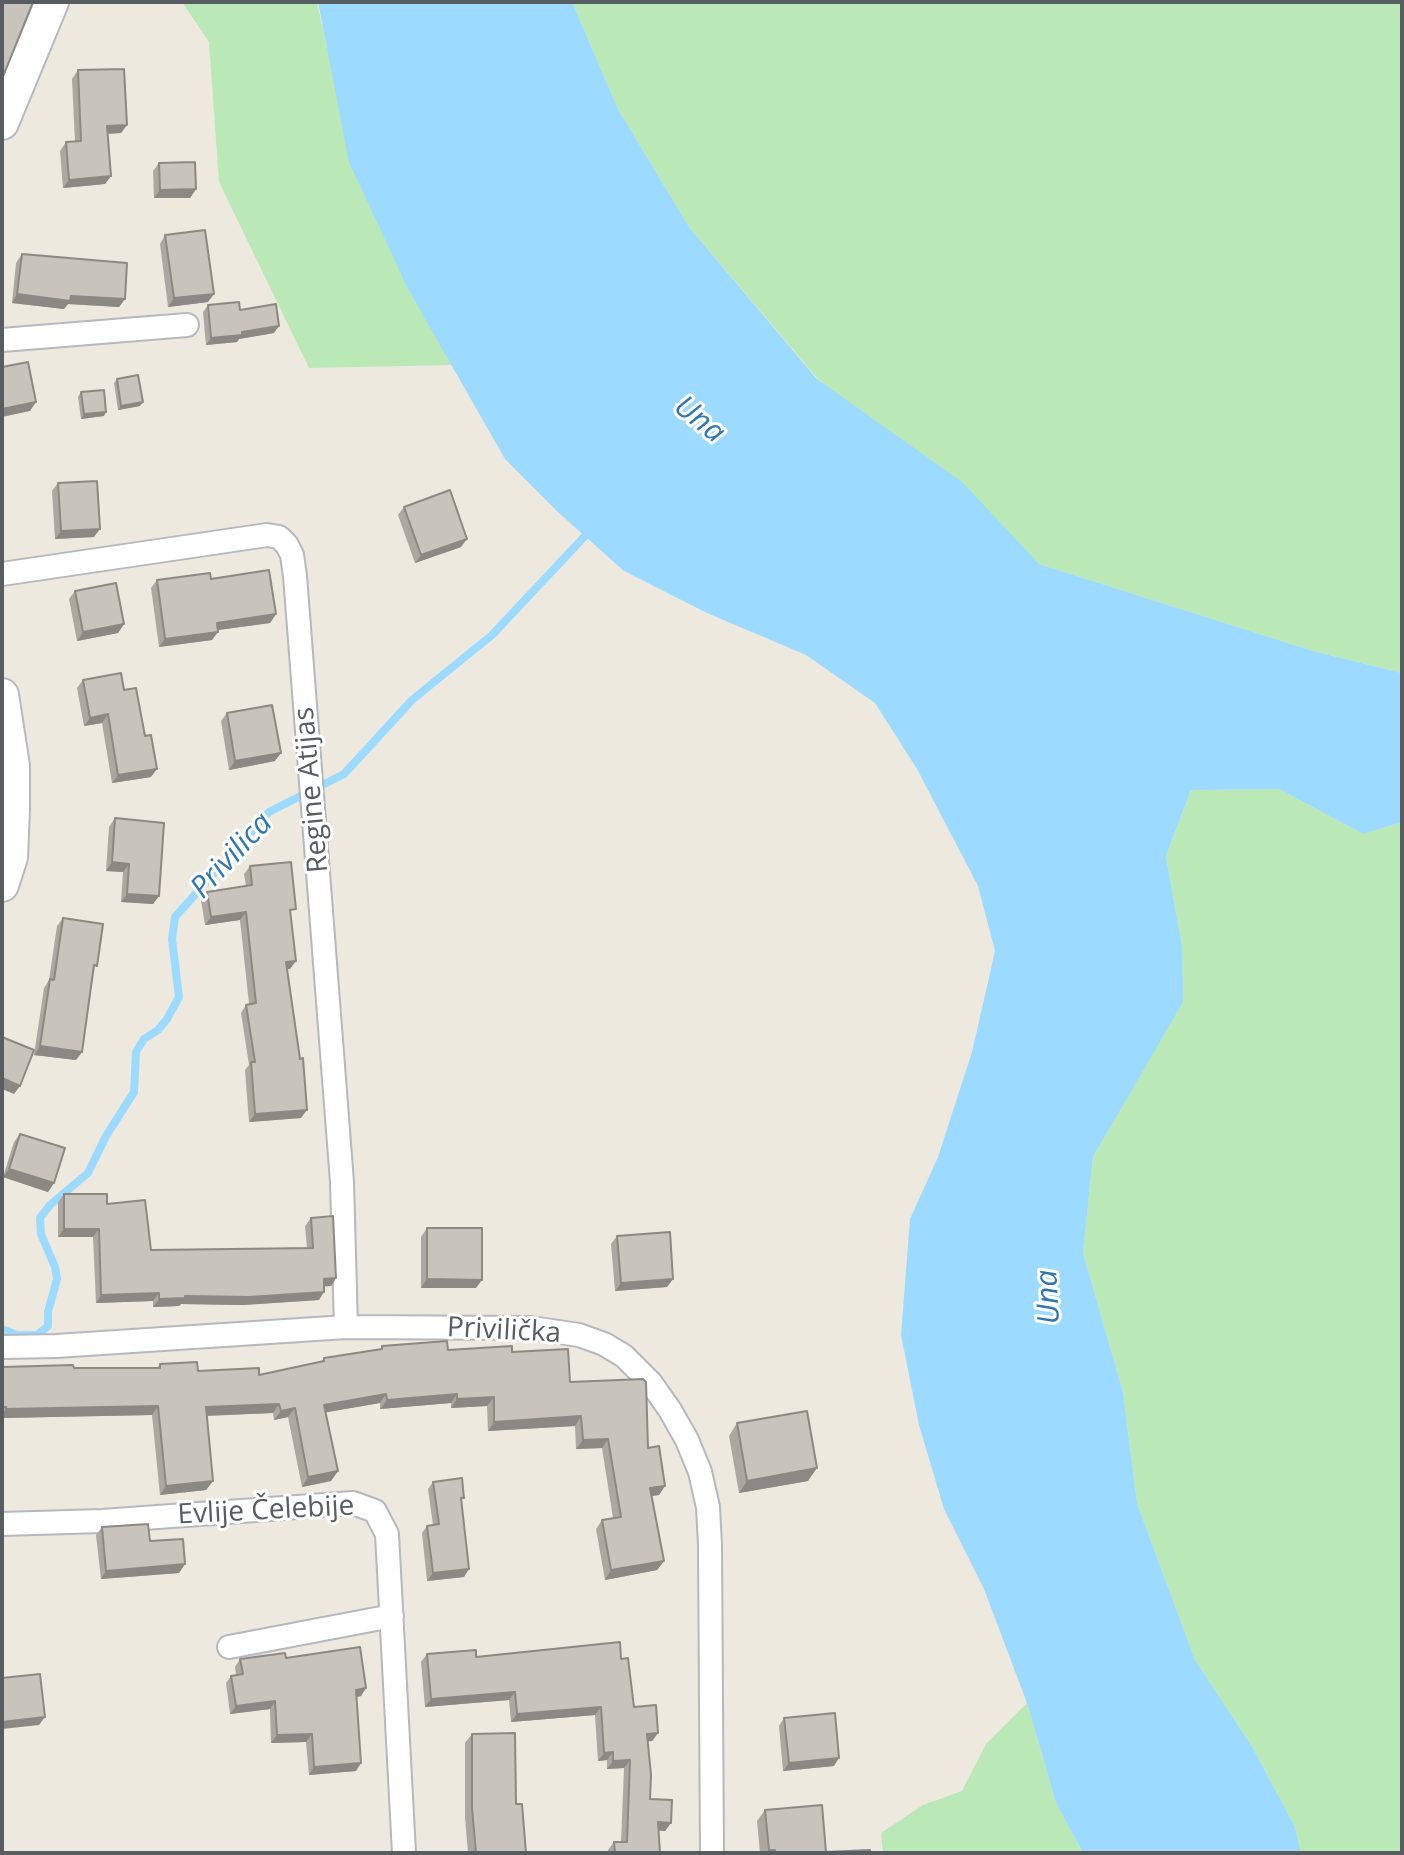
<!DOCTYPE html>
<meta charset="utf-8">
<style>
body{margin:0}
#map{position:relative;width:1404px;height:1855px;overflow:hidden;background:#ede9de;font-family:"Open Sans",sans-serif}
canvas{display:block}
.frame{position:absolute;inset:0;border:4px solid #585d62;pointer-events:none}
</style>
<div id="map">
<canvas width="1404" height="1855"></canvas>
<div class="frame"></div>
</div>
<script>
const ctx = document.querySelector('canvas').getContext('2d');
ctx.lineJoin = 'round';
function fill(path, color) { ctx.fillStyle = color; ctx.fill(path, 'evenodd'); }
const toPath = rows => new Path2D(rows.map(r => 'M' + r).join(''));
function trace(path, color, width, dash) { ctx.strokeStyle = color; ctx.lineWidth = width; ctx.lineCap = dash ? 'butt' : 'round'; ctx.setLineDash(dash || []); ctx.stroke(path); }
function write(font, color, halo, rows, align = 'center') {
  ctx.font = font + ' "Open Sans",sans-serif'; ctx.lineWidth = 6; ctx.setLineDash([]); ctx.textBaseline = 'middle'; ctx.strokeStyle = halo; ctx.fillStyle = color; for (const [text, x, y, turn = 0] of rows) {
    ctx.save(); ctx.translate(x, y); ctx.rotate((+turn || 0) * Math.PI / 180); ctx.textAlign = isNaN(turn) ? turn : align; if (halo) ctx.strokeText(text, 0, 0); ctx.fillText(text, 0, 0); ctx.restore();
  }
}
fill(toPath([
 [182,2,317,2,329,57,408,289,453,365,309,368,219,182,209,42],
 [572,2,1402,2,1402,673,1313,651,1039,564,818,379,689,227,618,109],
 [1279,789,1363,834,1402,822,1402,1853,1301,1853,1295,1827,1253,1748,1195,1660,1137,1503,1123,1392,1083,1253,1093,1157,1182,1002,1182,946,1166,856,1191,790],
 [1027,1703,1056,1803,1083,1853,883,1853,881,1833,923,1805,962,1791,986,1744]
]), '#bbe8b7');
fill(toPath([
 [318,2,572,2,618,109,689,227,817,379,962,482,1039,564,1313,651,1402,673,1402,822,1363,834,1279,789,1191,790,1166,856,1182,946,1183,1002,1093,1157,1083,1253,1123,1392,1137,1503,1195,1660,1253,1748,1295,1827,1301,1853,1083,1853,1056,1803,1027,1703,984,1589,944,1509,919,1425,901,1335,910,1219,938,1157,972,1052,995,951,978,886,917,769,875,703,806,655,707,613,624,571,560,514,505,459,408,289,349,162]
]), '#9cdbff');
trace(toPath([
 [2,1329,17,1335,37,1335,48,1326,48,1312,57,1279,55,1267,41,1234,40,1218,50,1205,88,1173,106,1136,134,1092,136,1052,144,1039,158,1030,167,1019,179,997,172,939,175,917,269,812,344,774,412,700,492,635,585,536,591,526]
]), '#9cdbff', 8);
const street = toPath([
 [2,340,187,325],
 [2,574,267,535,279,537,287,545,292,555,295,576,342,1182,346,1327],
 [2,1347,56,1346,346,1327,531,1328,579,1335,604,1344,624,1356,651,1383,670,1410,687,1440,700,1472,708,1507,710,1545,712,1853],
 [2,1524,102,1521,353,1503,375,1511,387,1534,404,1853],
 [229,1647,392,1616]
]);
const secondary = toPath([
 [2,123,52,2],
 [2,695,13,766,13,810,11,857,2,885]
]);
trace(street, '#b5b8be', 26);
trace(secondary, '#b5bac0', 36);
trace(street, '#fff', 22);
trace(secondary, '#fff', 32);
fill(toPath([
 [78,70,127,125,121,133,107,134,111,176,105,184,63,188,60,151,66,142,75,142,72,79],
 [159,163,196,189,190,198,154,198,153,171],
 [165,235,208,302,168,307,160,244],
 [22,254,125,299,119,307,68,304,64,309,12,303,16,263],
 [208,305,240,310,274,333,239,339,237,342,206,345,203,312],
 [117,379,140,406,118,410,114,383],
 [81,392,104,416,81,419,78,397],
 [58,483,94,537,55,539,52,491],
 [404,507,461,547,415,563,398,515],
 [211,579,276,614,270,623,218,630,212,640,159,647,151,588,157,580],
 [75,591,124,624,118,633,77,641,69,599],
 [83,680,124,690,151,777,112,783,102,723,84,726,77,688],
 [227,713,275,761,229,770,221,721],
 [115,818,159,896,153,904,121,902,123,872,106,871,109,827],
 [250,866,291,916,290,969,287,969,301,1118,249,1122,245,1070,249,1065,241,1013,246,1005,249,1004,240,920,205,925,201,900,207,892,246,886,244,874],
 [63,918,93,972,82,1052,76,1060,34,1055,44,988,49,980,57,926],
 [20,1134,54,1183,48,1192,3,1177,14,1142],
 [64,1194,107,1204,151,1250,307,1248,305,1226,311,1218,336,1278,331,1286,324,1286,319,1300,243,1305,181,1304,179,1306,153,1307,153,1301,96,1303,93,1237,58,1237,58,1202],
 [427,1228,476,1288,421,1288,421,1237],
 [617,1236,673,1279,667,1287,615,1291,611,1244],
 [382,1346,512,1352,570,1382,648,1448,665,1486,659,1495,652,1496,664,1561,657,1570,605,1580,596,1529,602,1520,613,1518,602,1448,576,1449,575,1426,488,1431,487,1406,451,1408,451,1403,380,1409,380,1403,325,1412,338,1471,331,1481,302,1487,288,1417,274,1420,273,1413,206,1416,213,1481,206,1490,160,1495,152,1415,2,1418,2,1367,74,1368,157,1368,160,1364,198,1371,259,1375,321,1362,324,1358,380,1349],
 [737,1423,808,1481,739,1493,729,1436],
 [433,1482,462,1502,464,1577,427,1581,422,1533,427,1526,433,1525,428,1489],
 [102,1527,150,1541,185,1564,179,1573,101,1579,96,1535],
 [427,1654,476,1657,621,1659,634,1707,658,1733,652,1741,648,1741,650,1799,665,1831,658,1830,660,1853,608,1853,608,1850,614,1842,621,1842,624,1768,607,1769,607,1760,598,1761,595,1715,511,1722,509,1700,425,1707,421,1662],
 [286,1658,366,1688,361,1696,357,1697,356,1771,309,1775,306,1742,271,1743,270,1709,230,1714,226,1683,231,1676,236,1675,235,1667,240,1659],
 [784,1718,834,1766,783,1771,779,1726],
 [472,1734,516,1804,525,1853,468,1853,465,1817,465,1743],
 [765,1810,826,1852,870,1853,760,1853,757,1821]
]), '#aca8a1');
fill(toPath([
 [127,125,121,133,101,134,107,126],
 [111,176,105,184,63,188,69,180],
 [196,189,190,198,154,198,160,190],
 [17,294,71,296,125,299,119,307,68,304,64,309,12,303],
 [214,294,208,302,168,307,174,298],
 [279,326,274,333,239,339,237,342,206,345,211,338],
 [36,402,30,411,2,417,2,409],
 [143,402,140,406,118,410,121,406],
 [106,412,104,416,81,419,84,414],
 [100,529,94,537,55,539,61,531],
 [467,539,461,547,415,563,421,555],
 [276,614,270,623,211,631,217,623],
 [124,624,118,633,77,641,83,632],
 [218,632,212,640,159,647,165,639],
 [108,714,102,723,84,726,90,718],
 [281,753,275,761,229,770,235,761],
 [157,769,151,777,112,783,118,775],
 [112,862,129,864,123,872,106,871],
 [127,894,159,896,153,904,121,902],
 [246,912,240,920,205,925,211,917],
 [296,961,290,969,280,970,286,962],
 [40,1046,82,1052,76,1060,34,1055],
 [2,1078,20,1086,14,1094,2,1089],
 [307,1110,301,1118,249,1122,255,1114],
 [9,1169,54,1183,48,1192,3,1177],
 [64,1229,99,1229,93,1237,58,1237],
 [336,1278,331,1286,318,1287,324,1279],
 [427,1279,482,1280,476,1288,421,1288],
 [673,1279,667,1287,615,1291,621,1283],
 [324,1292,319,1300,243,1305,181,1304,179,1306,153,1307,159,1299,185,1296],
 [159,1293,153,1301,96,1303,101,1295],
 [386,1394,380,1403,317,1414,324,1405],
 [457,1394,451,1403,380,1409,387,1400],
 [494,1397,487,1406,451,1408,457,1399],
 [279,1404,273,1413,199,1416,206,1407],
 [158,1406,152,1415,2,1418,2,1415,6,1409],
 [295,1408,288,1417,274,1420,281,1411],
 [581,1416,575,1426,488,1431,494,1422],
 [608,1439,602,1448,576,1449,583,1440],
 [817,1468,808,1481,739,1493,747,1481],
 [338,1471,331,1481,302,1487,308,1477],
 [213,1481,206,1490,160,1495,166,1486],
 [665,1486,659,1495,644,1497,650,1488],
 [664,1561,657,1570,605,1580,611,1570],
 [185,1564,179,1573,101,1579,106,1571],
 [469,1569,464,1577,427,1581,433,1573],
 [366,1688,361,1696,351,1698,356,1690],
 [515,1692,509,1700,425,1707,431,1699],
 [275,1701,270,1709,230,1714,236,1706],
 [601,1707,595,1715,511,1722,517,1714],
 [45,1717,39,1725,2,1729,2,1722],
 [658,1733,652,1741,642,1742,647,1734],
 [312,1734,306,1742,271,1743,277,1735],
 [613,1752,607,1760,598,1761,604,1753],
 [839,1758,834,1766,783,1771,789,1763],
 [630,1760,624,1768,607,1769,613,1761],
 [361,1763,356,1771,309,1775,314,1767],
 [658,1822,671,1823,665,1831,652,1830]
]), '#8c8883');
const building = toPath([
 [2,2,33,2,2,79,2,2],
 [124,69,127,125,107,126,111,176,69,180,66,142,81,141,78,70,124,69],
 [195,162,196,189,160,190,159,163,195,162],
 [205,230,214,294,174,298,165,235,205,230],
 [22,254,127,263,125,299,71,296,70,301,17,294,22,254],
 [239,302,240,310,276,304,279,326,242,332,242,335,211,338,208,305,239,302],
 [28,362,36,402,2,409,2,367,28,362],
 [138,375,143,402,121,406,117,379,138,375],
 [104,390,106,412,84,414,81,392,104,390],
 [97,481,100,529,61,531,58,483,97,481],
 [450,490,467,539,421,555,404,507,450,490],
 [269,570,276,614,217,623,218,632,165,639,157,580,210,573,211,579,269,570],
 [116,583,124,624,83,632,75,591,116,583],
 [121,673,124,690,136,688,145,736,151,735,157,769,118,775,108,714,90,718,83,680,121,673],
 [272,705,281,753,235,761,227,713,272,705],
 [115,818,164,823,159,896,127,894,129,864,112,862,115,818],
 [291,862,296,909,290,910,296,961,286,962,300,1059,303,1058,307,1110,255,1114,251,1062,255,1062,246,1005,256,1003,246,912,211,917,207,892,252,885,250,866,291,862],
 [63,918,103,924,97,966,94,965,82,1052,40,1046,50,979,54,980,63,918],
 [2,1037,34,1050,20,1086,2,1078,2,1037],
 [20,1134,65,1148,54,1183,9,1169,20,1134],
 [64,1194,107,1194,107,1204,145,1200,151,1250,313,1248,311,1218,333,1216,336,1278,324,1279,324,1292,249,1297,185,1296,185,1298,159,1299,159,1293,101,1295,99,1229,64,1229,64,1194],
 [427,1228,482,1228,482,1280,427,1279,427,1228],
 [670,1232,673,1279,621,1283,617,1236,670,1232],
 [447,1341,448,1350,512,1346,512,1352,568,1349,570,1382,643,1379,646,1382,648,1448,659,1446,665,1486,650,1488,664,1561,611,1570,602,1520,621,1517,608,1439,583,1440,581,1416,494,1422,494,1397,457,1399,457,1394,387,1400,386,1394,324,1405,338,1471,308,1477,295,1408,281,1411,279,1404,206,1407,213,1481,166,1486,158,1406,6,1409,6,1407,2,1407,2,1367,73,1365,74,1368,160,1368,160,1364,197,1362,198,1371,259,1368,259,1375,324,1361,324,1358,382,1349,382,1346,447,1341],
 [807,1411,817,1468,747,1481,737,1423,807,1411],
 [462,1478,464,1498,461,1498,469,1569,433,1573,427,1526,439,1524,433,1482,462,1478],
 [148,1524,150,1541,183,1539,185,1564,106,1571,102,1527,148,1524],
 [620,1642,621,1659,628,1658,634,1707,656,1705,658,1733,647,1734,651,1775,650,1799,672,1800,671,1823,658,1822,660,1853,615,1853,614,1842,627,1842,630,1760,613,1761,613,1752,604,1753,601,1707,517,1714,515,1692,431,1699,427,1654,476,1650,476,1657,620,1642],
 [360,1647,366,1688,356,1690,361,1763,314,1767,312,1734,277,1735,275,1701,236,1706,231,1676,243,1674,240,1659,285,1653,286,1658,360,1647],
 [40,1674,45,1717,2,1722,2,1678,40,1674],
 [835,1713,839,1758,789,1763,784,1718,835,1713],
 [515,1733,516,1804,522,1804,526,1853,476,1853,472,1808,472,1734,515,1733],
 [822,1805,826,1852,870,1850,870,1853,775,1853,775,1850,769,1850,765,1810,822,1805]
]);
fill(building, '#c8c3bb');
trace(building, '#8c8883', 2);
write('28px', '#585d62', '#fff', [
 ["Regine Atijas",312,790,-95],
 ["Privilička",504,1331,3],
 ["Evlije Čelebije",266,1511,-3]
]);
write('italic 30px', '#2e77b2', '#fff', [
 ["Una",699,420,39],
 ["Privilica",232,856,-47],
 ["Una",1049,1297,-93]
]);
</script>
